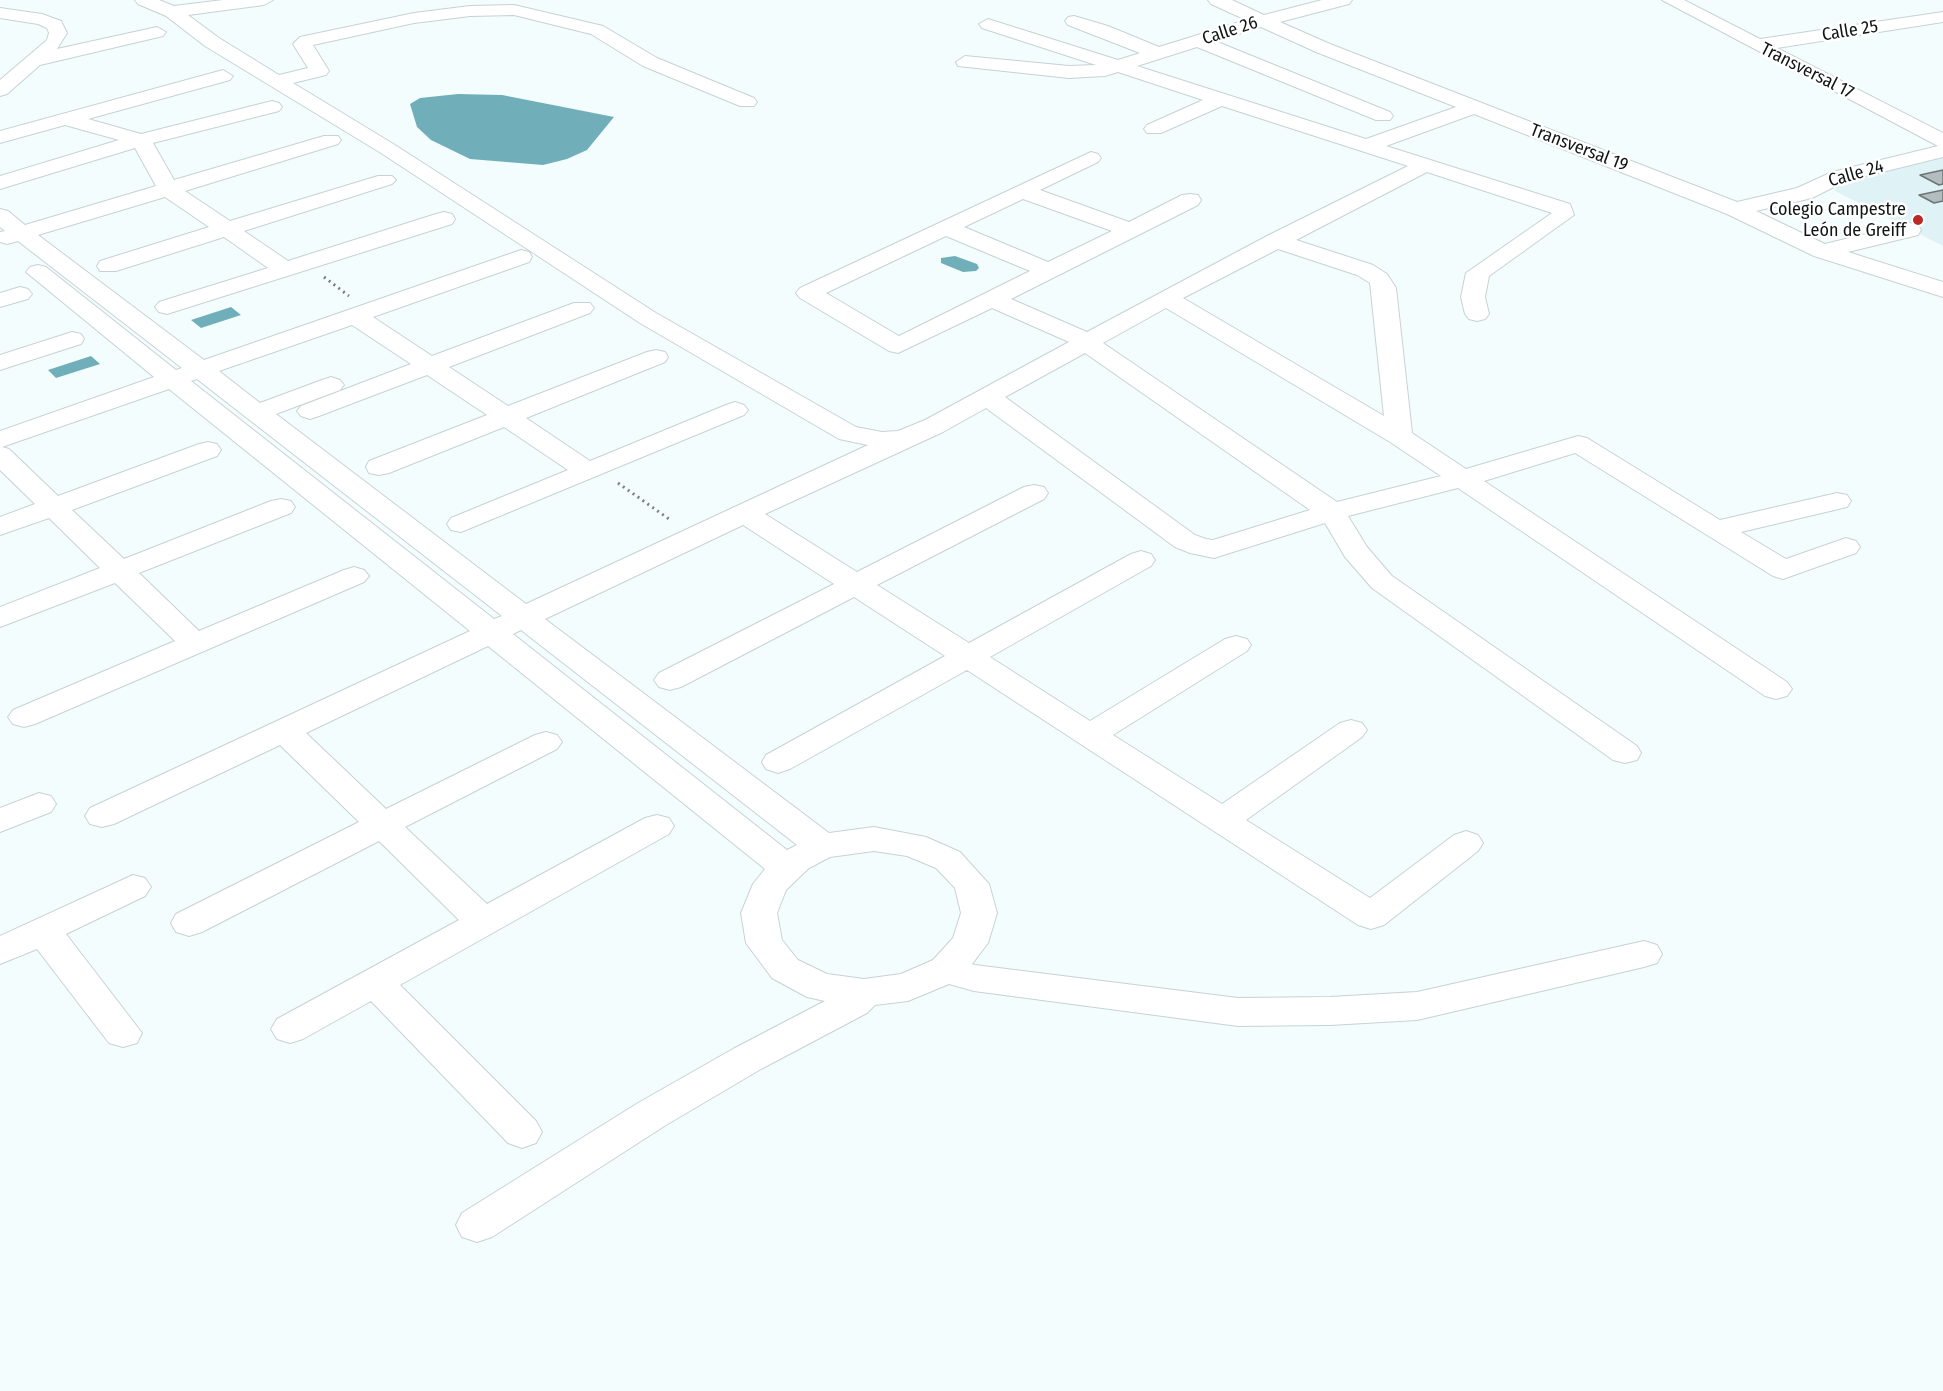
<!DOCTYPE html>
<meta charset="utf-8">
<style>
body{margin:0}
canvas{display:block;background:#f4fdfe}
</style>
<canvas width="1943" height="1391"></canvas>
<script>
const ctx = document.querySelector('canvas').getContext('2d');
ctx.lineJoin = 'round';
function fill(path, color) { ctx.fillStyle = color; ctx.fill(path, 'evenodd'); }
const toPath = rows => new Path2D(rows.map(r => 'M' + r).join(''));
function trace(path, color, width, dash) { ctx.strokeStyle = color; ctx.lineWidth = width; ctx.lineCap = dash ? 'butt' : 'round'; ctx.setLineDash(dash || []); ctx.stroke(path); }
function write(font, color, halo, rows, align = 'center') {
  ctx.font = font + ' "Fira Sans Condensed",sans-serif'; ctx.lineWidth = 5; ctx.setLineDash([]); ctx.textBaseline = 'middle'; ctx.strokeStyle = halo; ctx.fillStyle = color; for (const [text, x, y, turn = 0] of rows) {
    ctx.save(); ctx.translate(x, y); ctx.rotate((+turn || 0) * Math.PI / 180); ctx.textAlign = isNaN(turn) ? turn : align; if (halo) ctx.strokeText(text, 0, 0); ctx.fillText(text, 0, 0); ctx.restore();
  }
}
fill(toPath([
 [1943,157,1943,246,1835,191,1836,186,1844,182]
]), '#dff3f6');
fill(toPath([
 [458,94,502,95,614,117,587,150,567,159,543,165,470,159,431,140,417,127,410,104,420,98],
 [955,256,977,264,979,268,976,271,963,272,941,263,941,258],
 [231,307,241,315,201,328,191,320],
 [91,356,100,364,56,378,48,370]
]), '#70afb9');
const building = toPath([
 [1943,170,1943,184,1939,185,1920,175,1943,170],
 [1943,190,1943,201,1934,203,1919,195,1943,190]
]);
fill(building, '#b3bdbf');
trace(building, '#6c7577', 1.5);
const minor = toPath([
 [135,0,159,0,174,6,223,0,273,0,264,5,188,15,219,38,279,75,308,68,293,44,300,37,414,13,470,6,514,5,603,26,657,58,754,98,757,102,754,106,740,106,643,66,591,34,514,15,470,16,414,23,313,45,329,71,326,75,293,83,395,145,656,313,856,427,882,432,898,431,925,420,1069,342,992,308,898,353,889,351,800,298,796,293,800,288,1091,152,1098,154,1101,158,1098,162,1040,190,1129,222,1182,195,1190,194,1198,195,1201,200,1198,205,1011,299,1087,332,1267,236,1408,166,1222,106,1161,133,1147,133,1144,129,1147,125,1203,100,1118,72,1105,76,1069,78,958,66,956,62,965,56,1069,66,1096,65,982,28,979,24,988,19,1118,60,1140,53,1068,25,1065,21,1068,17,1074,16,1108,26,1159,47,1246,20,1211,4,1208,0,1232,0,1264,15,1322,0,1352,0,1349,4,1280,22,1330,44,1737,202,1797,188,1832,172,1938,146,1662,0,1684,0,1760,39,1943,12,1943,22,1777,48,1943,133,1943,157,1846,181,1812,198,1756,211,1825,244,1910,223,1918,225,1921,230,1918,235,1848,252,1943,282,1943,297,1814,256,1727,214,1474,114,1386,146,1570,204,1574,215,1489,276,1485,297,1489,314,1485,319,1477,321,1469,319,1465,314,1461,297,1466,273,1552,213,1427,172,1296,240,1373,265,1387,274,1396,288,1412,433,1466,469,1578,436,1587,438,1720,520,1837,493,1847,495,1851,501,1847,507,1741,532,1786,559,1846,538,1856,541,1860,547,1856,553,1783,579,1773,576,1575,453,1484,481,1787,682,1792,689,1787,696,1776,699,1765,696,1458,488,1348,516,1367,547,1392,576,1637,746,1641,753,1637,760,1625,763,1613,760,1372,588,1345,557,1325,523,1214,558,1190,553,1175,547,986,408,943,432,765,514,857,572,1024,487,1034,485,1044,487,1048,493,1044,499,877,585,969,643,1131,554,1141,551,1151,554,1155,560,1151,566,990,657,1090,721,1225,639,1236,636,1247,639,1251,645,1247,651,1113,735,1222,804,1340,723,1351,720,1362,723,1367,730,1362,737,1246,820,1370,898,1454,835,1466,831,1478,835,1483,843,1478,851,1384,925,1371,929,1358,925,967,670,790,769,778,773,766,769,762,762,766,755,945,656,854,597,681,687,670,690,659,687,654,680,659,673,834,584,743,525,545,619,829,833,874,827,926,837,960,852,989,884,997,913,988,943,972,964,975,965,1238,998,1330,997,1417,992,1644,941,1657,945,1662,954,1657,963,1644,967,1417,1020,1330,1025,1238,1026,974,991,949,984,908,1001,875,1005,867,1013,761,1069,666,1125,492,1237,477,1242,462,1237,456,1225,462,1213,638,1103,733,1049,825,1001,807,997,772,978,746,943,741,913,753,884,765,869,488,646,306,733,386,809,535,735,546,732,557,735,562,742,557,749,405,827,487,904,645,818,657,815,669,818,674,826,669,834,400,985,536,1121,542,1132,536,1143,522,1148,508,1143,371,1001,303,1039,290,1043,277,1039,271,1029,277,1019,459,920,379,841,202,932,189,936,176,932,171,923,176,914,359,822,280,745,114,824,102,827,90,824,85,816,90,808,470,631,169,389,2,447,9,449,58,496,199,444,208,442,217,444,221,450,217,456,72,510,124,559,271,501,281,499,291,501,295,507,291,513,139,573,199,631,344,570,354,567,364,570,369,576,364,582,35,724,24,727,13,724,8,717,13,710,175,641,115,583,0,627,0,607,100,568,49,518,0,535,0,517,35,504,0,470,0,431,154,377,26,272,30,267,38,265,46,267,176,370,182,368,18,241,7,244,0,242,0,232,5,231,0,227,0,209,8,211,25,225,156,186,135,148,0,189,0,176,119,140,65,125,0,143,0,131,223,70,233,76,230,80,88,119,141,134,272,101,279,103,282,107,279,111,153,143,174,180,324,136,338,136,341,140,338,144,185,191,230,221,378,176,392,176,396,180,392,184,244,231,288,261,436,214,444,212,452,214,455,219,452,224,167,314,159,312,155,307,159,302,268,268,224,237,116,271,100,271,97,266,100,261,209,227,165,197,38,235,204,360,521,250,529,252,532,257,529,262,373,317,432,356,574,303,590,303,594,308,590,313,449,367,508,406,647,352,656,350,665,352,668,357,665,362,526,418,590,461,726,405,735,402,744,405,748,410,744,415,461,532,451,530,447,524,451,518,568,470,504,427,389,473,379,475,369,473,366,467,369,461,487,415,427,375,319,416,310,419,301,416,297,411,301,406,411,364,352,325,219,371,260,403,322,380,331,377,340,380,344,385,340,390,276,414,526,604,868,445,839,439,640,323,381,153,205,46,166,16,138,4,135,0],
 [1261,27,1316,52,1456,107,1366,139,1137,66,1197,47,1376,120,1390,120,1393,116,1390,112,1215,41,1261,27],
 [1023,199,1112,231,1048,262,964,227,1023,199],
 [946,236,1030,271,899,336,826,293,946,236],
 [1278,249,1357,275,1370,283,1384,416,1183,298,1278,249],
 [1166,308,1390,442,1441,476,1337,502,1103,343,1166,308],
 [1085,353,1310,510,1213,540,1206,539,1195,535,1005,397,1085,353],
 [197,379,247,418,502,616,494,619,191,381,197,379],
 [521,630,797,845,787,850,513,634,521,630],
 [874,851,907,856,936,868,955,888,961,913,953,938,933,960,901,974,864,979,827,974,798,960,782,940,777,913,786,890,809,868,830,857,874,851],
 [0,8,42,14,61,21,67,33,57,49,157,27,166,32,163,36,40,65,7,94,0,96,0,80,47,40,49,33,47,28,38,24,0,18,0,8],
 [20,287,28,289,32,294,28,299,0,307,0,293,20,287],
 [72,332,81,334,84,339,81,344,0,370,0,355,72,332],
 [39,793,51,796,56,804,51,812,0,832,0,808,39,793],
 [133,875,145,878,151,887,145,896,66,934,142,1033,137,1043,123,1047,109,1043,37,949,0,964,0,936,133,875]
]);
trace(minor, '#c7d2d3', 2);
trace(toPath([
 [324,277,349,296],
 [618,483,669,519]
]), '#7c8283', 3, [2, 4]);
fill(minor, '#fff');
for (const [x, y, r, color] of [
 [1918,220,6,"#b92a25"]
]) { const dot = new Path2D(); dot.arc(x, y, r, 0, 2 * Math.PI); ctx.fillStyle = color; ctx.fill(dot); trace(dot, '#fff', 2); }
write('18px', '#111515', '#fff', [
 ["Calle 26",1230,31,-18],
 ["Calle 25",1850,31,-9],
 ["Transversal 17",1807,71,27],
 ["Transversal 19",1579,148,21],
 ["Calle 24",1856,174,-16]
]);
write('18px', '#111515', '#fff', [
 ["Colegio Campestre",1906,210],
 ["León de Greiff",1906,231]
], 'right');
</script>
